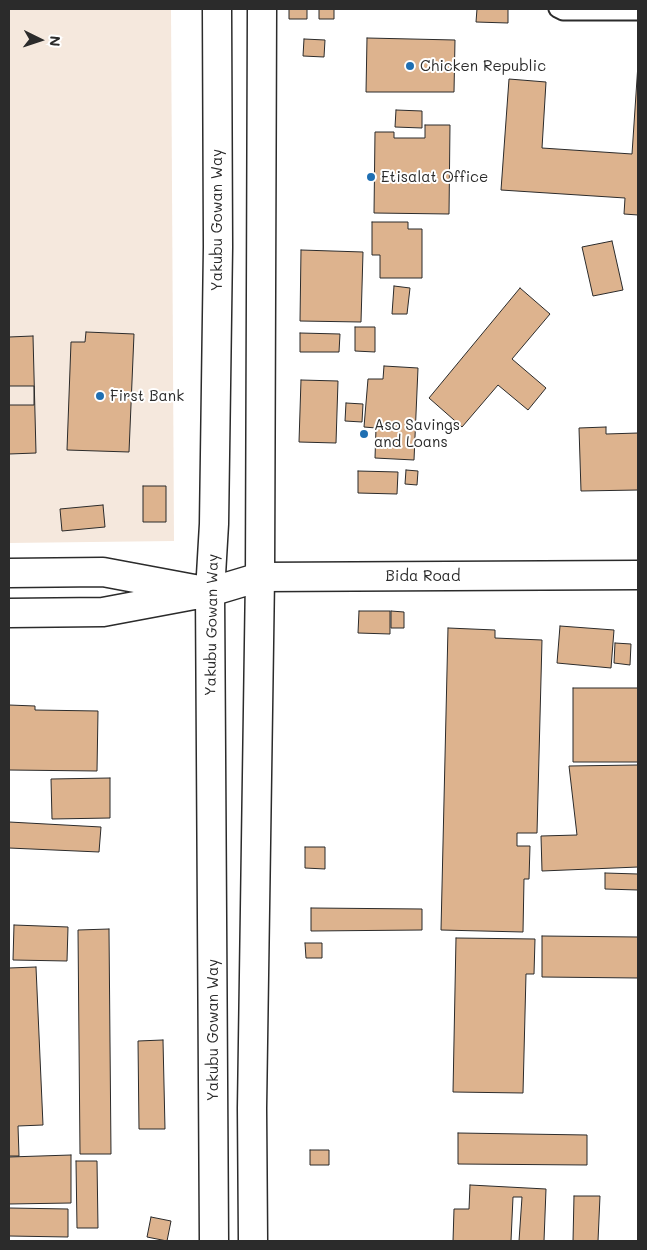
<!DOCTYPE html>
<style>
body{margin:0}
#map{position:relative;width:647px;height:1250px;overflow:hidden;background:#fff;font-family:Mali,sans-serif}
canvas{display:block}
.frame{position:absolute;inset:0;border:10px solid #2b2b2b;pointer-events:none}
.north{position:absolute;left:15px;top:15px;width:50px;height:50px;-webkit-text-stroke:4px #fff;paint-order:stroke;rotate:94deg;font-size:14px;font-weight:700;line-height:20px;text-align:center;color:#2b2b2b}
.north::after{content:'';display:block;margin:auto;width:18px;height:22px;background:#2b2b2b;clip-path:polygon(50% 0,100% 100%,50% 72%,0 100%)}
</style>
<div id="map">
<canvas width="647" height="1250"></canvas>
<div class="frame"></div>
<div class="north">N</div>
</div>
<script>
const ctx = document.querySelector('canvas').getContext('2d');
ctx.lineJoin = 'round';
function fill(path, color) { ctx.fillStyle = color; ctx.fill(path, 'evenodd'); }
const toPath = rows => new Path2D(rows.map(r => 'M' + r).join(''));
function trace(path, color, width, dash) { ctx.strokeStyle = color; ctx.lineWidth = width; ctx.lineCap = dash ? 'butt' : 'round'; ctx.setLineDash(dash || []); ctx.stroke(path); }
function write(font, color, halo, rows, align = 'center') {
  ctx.font = font + ' Mali,sans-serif'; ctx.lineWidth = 4; ctx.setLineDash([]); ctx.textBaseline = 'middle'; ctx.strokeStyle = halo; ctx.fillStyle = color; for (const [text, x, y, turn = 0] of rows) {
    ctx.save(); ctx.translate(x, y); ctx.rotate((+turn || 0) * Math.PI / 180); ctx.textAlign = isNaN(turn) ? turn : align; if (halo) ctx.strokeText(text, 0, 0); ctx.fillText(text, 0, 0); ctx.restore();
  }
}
fill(toPath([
 [9,9,171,9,174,541,9,543]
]), '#f5e8dd');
const building = toPath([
 [289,9,307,9,307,19,289,19,289,9],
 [319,9,334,9,334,19,319,19,319,9],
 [477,9,508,9,508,23,476,22,477,9],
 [367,38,455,40,454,92,366,92,367,38],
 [304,39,325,40,324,57,303,56,304,39],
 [638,64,638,215,624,214,625,198,501,190,509,79,546,82,542,148,632,154,638,64],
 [396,110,422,111,422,128,395,127,396,110],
 [425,125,450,125,449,214,374,213,375,132,394,132,394,138,425,138,425,125],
 [372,222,408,222,408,229,422,229,422,278,380,278,380,255,372,255,372,222],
 [612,241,623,290,593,296,582,247,612,241],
 [301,250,363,252,361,322,300,321,301,250],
 [394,286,410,288,407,314,392,314,394,286],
 [520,288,550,314,512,359,546,388,528,410,498,385,462,427,429,398,520,288],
 [355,327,375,327,375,352,355,351,355,327],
 [86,332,134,334,129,452,67,450,71,342,85,342,86,332],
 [300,333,340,334,339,352,300,352,300,333],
 [33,336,36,453,9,454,9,405,34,405,34,386,9,386,9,337,33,336],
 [384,366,418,368,414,460,375,458,376,428,364,427,368,379,383,379,384,366],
 [301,380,338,381,336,443,299,442,301,380],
 [346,403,363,404,362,422,345,421,346,403],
 [606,427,606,434,638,433,638,490,581,491,579,428,606,427],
 [406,470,418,471,417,485,405,484,406,470],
 [358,471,398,472,397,494,358,493,358,471],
 [143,486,166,486,166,522,143,522,143,486],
 [103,505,105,527,62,531,60,509,103,505],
 [359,611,390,611,390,634,358,633,359,611],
 [391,611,404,612,404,628,391,628,391,611],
 [560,626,614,630,611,668,557,663,560,626],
 [448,628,495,630,495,638,542,640,537,833,517,833,517,846,530,846,529,879,524,879,523,932,441,930,448,628],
 [615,643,631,644,630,665,614,663,615,643],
 [573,688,638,688,638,762,573,762,573,688],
 [9,705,35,706,35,710,98,711,97,771,9,770,9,705],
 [638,765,638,867,542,871,541,836,577,835,569,766,638,765],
 [110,778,110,818,52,819,51,779,110,778],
 [9,822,101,827,99,852,9,848,9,822],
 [305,847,325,847,325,869,305,868,305,847],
 [605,873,638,874,638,890,605,889,605,873],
 [311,908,422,909,422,930,311,931,311,908],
 [14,925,68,927,67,961,13,960,14,925],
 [109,929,111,1154,80,1154,78,930,109,929],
 [542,936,638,937,638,978,542,977,542,936],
 [456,938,535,939,534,974,526,974,523,1093,453,1092,456,938],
 [305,943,322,943,322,958,306,958,305,943],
 [36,967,43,1125,18,1126,19,1156,9,1156,9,968,36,967],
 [163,1040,165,1129,139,1129,138,1041,163,1040],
 [458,1133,587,1135,587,1165,458,1164,458,1133],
 [310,1150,329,1150,329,1165,310,1165,310,1150],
 [71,1155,71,1203,9,1204,9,1157,71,1155],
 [76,1161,97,1161,98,1228,77,1228,76,1161],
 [470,1185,546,1189,544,1241,519,1241,522,1197,513,1197,511,1241,453,1241,454,1209,469,1209,470,1185],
 [574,1196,600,1196,598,1241,573,1241,574,1196],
 [9,1208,68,1209,68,1237,9,1236,9,1208],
 [151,1217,171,1221,167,1241,147,1237,151,1217]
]);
fill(building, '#ddb38e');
trace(building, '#2b2b2b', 1);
const lane = toPath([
 [557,9,563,12,638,12]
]);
const street = toPath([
 [260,577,638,575]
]);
const secondary = toPath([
 [9,573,103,572,194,589],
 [9,613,103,612,210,592,260,577],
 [214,1241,210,592,214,524,218,247,217,9],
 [253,1241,252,1108,260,577,262,9]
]);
trace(lane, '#2b2b2b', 19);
trace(street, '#2b2b2b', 31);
trace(secondary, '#2b2b2b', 31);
trace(lane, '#fff', 15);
trace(street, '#fff', 28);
trace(secondary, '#fff', 28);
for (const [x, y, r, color] of [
 [410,66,5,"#1f6fb2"],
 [371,177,5,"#1f6fb2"],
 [100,396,5,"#1f6fb2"],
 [364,434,5,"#1f6fb2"]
]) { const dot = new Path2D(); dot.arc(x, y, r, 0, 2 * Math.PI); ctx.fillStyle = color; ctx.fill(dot); trace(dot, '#fff', 2); }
write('15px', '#2b2b2b', '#fff', [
 ["Chicken Republic",420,66],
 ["Etisalat Office",381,177],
 ["First Bank",110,396],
 ["Aso Savings",374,425],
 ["and Loans",374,442]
], 'left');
write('15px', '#2b2b2b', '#fff', [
 ["Yakubu Gowan Way",217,220,-90],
 ["Bida Road",423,576],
 ["Yakubu Gowan Way",212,625,-89],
 ["Yakubu Gowan Way",213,1030,-90]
]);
</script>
